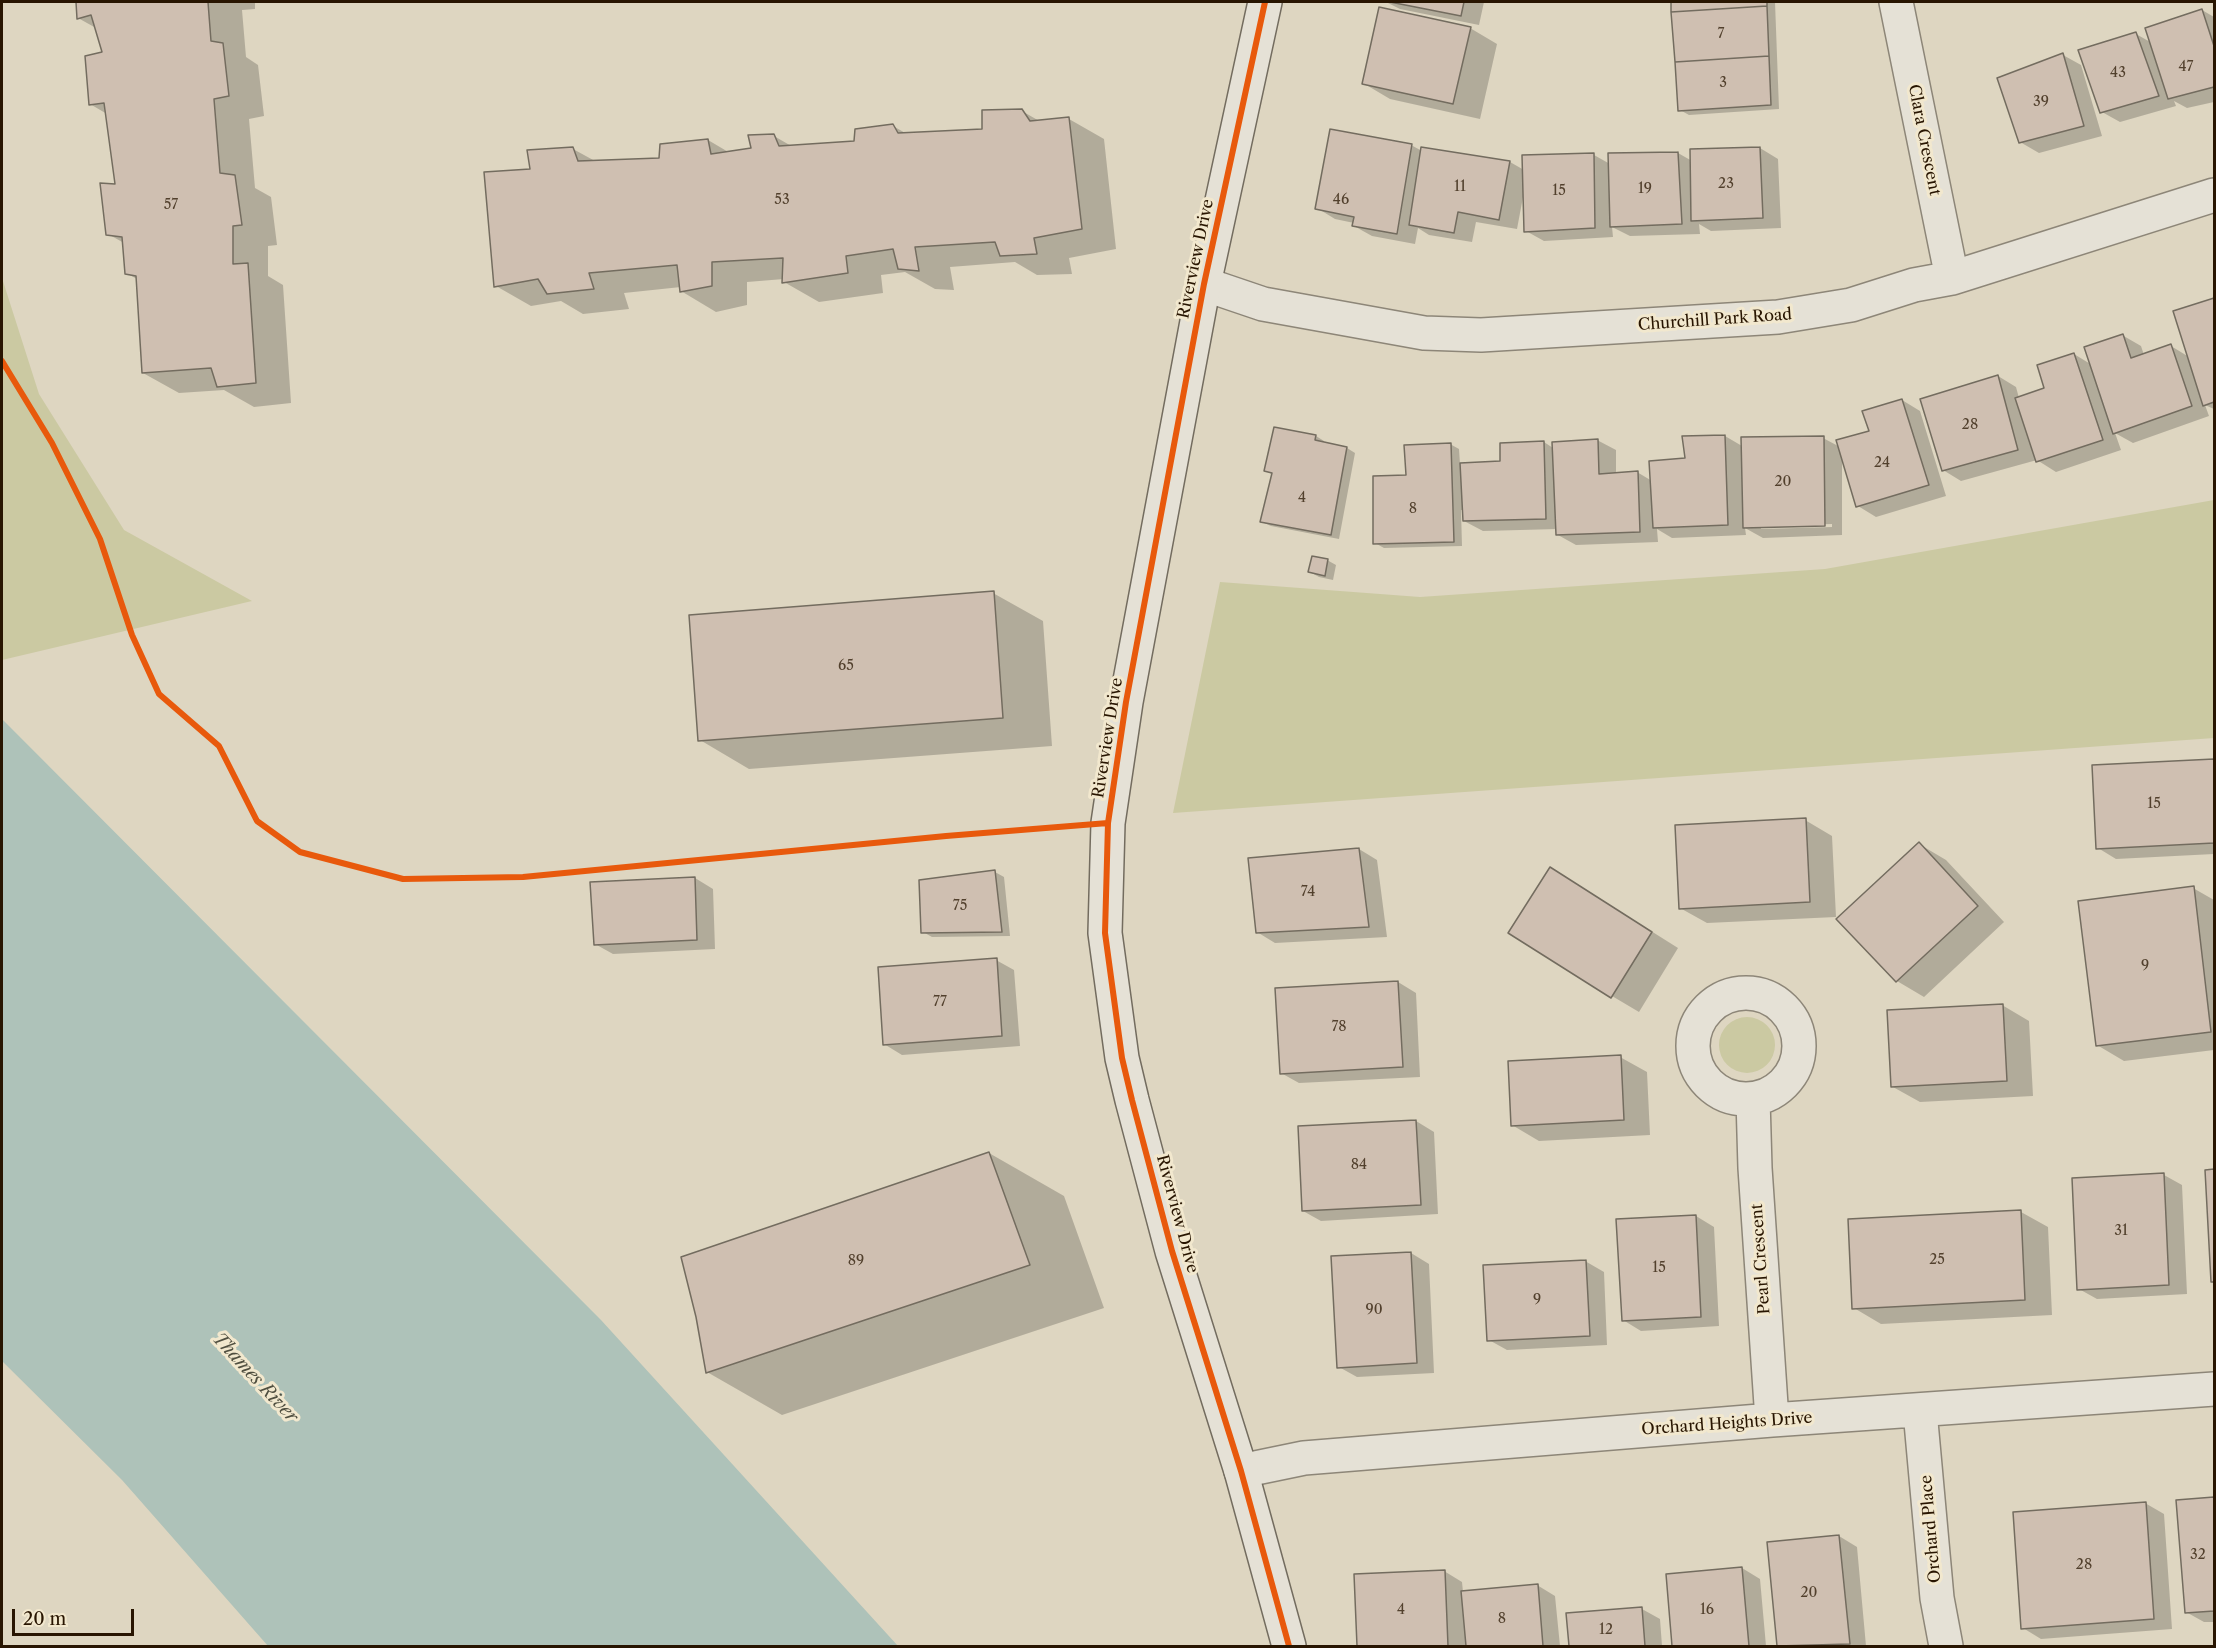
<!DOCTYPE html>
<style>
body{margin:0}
#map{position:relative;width:2216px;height:1648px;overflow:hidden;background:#ded6c1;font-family:"Libre Caslon Text",serif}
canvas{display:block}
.frame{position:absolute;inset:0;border:3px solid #281501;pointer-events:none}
.scale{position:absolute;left:12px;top:1609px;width:122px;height:27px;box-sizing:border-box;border:3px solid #281501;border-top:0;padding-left:8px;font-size:18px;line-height:21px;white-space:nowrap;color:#281501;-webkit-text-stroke:4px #f2e8ce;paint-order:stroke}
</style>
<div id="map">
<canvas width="2216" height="1648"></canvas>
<div class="frame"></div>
<div class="scale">20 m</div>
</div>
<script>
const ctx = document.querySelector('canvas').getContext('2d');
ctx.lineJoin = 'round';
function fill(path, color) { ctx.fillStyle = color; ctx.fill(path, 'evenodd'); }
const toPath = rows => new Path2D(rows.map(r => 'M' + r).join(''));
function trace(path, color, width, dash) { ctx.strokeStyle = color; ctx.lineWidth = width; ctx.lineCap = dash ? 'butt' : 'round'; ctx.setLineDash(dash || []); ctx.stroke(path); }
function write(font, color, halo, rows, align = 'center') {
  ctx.font = font + ' "Libre Caslon Text",serif'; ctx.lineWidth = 6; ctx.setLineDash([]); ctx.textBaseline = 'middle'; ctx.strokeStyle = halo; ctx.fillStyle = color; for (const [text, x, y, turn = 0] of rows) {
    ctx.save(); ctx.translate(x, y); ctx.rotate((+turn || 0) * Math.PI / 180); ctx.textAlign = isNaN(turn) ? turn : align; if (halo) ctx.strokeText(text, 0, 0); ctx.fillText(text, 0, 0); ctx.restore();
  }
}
fill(toPath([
 [2,278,39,394,124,530,252,601,2,660],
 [2214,500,2214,738,1173,813,1220,582,1420,597,1825,569],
 '1719 1045a28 28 0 1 1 56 0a28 28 0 1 1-56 0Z'
]), '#cbc9a2');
fill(toPath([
 [2,719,601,1320,898,1646,268,1646,122,1480,2,1361]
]), '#aec2b9');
fill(toPath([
 [77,2,255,2,255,9,242,10,246,57,258,65,264,116,249,119,255,188,271,197,277,245,268,246,268,276,283,285,291,403,254,407,224,390,179,393,143,373,137,279,126,273,124,243,108,234,117,186,107,114,90,104,104,53,96,28,78,18],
 [1386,2,1484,2,1479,25,1400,9],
 [1672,2,1775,2,1779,109,1689,115,1680,110],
 [2202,10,2214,17,2214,102,2187,108,2174,101,2176,106,2120,122,2102,112,2136,34,2152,43],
 [1470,28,1497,44,1480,119,1390,99,1363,83],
 [2063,55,2081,65,2102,136,2039,153,2020,142],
 [1022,111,1041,122,1069,119,1104,139,1116,249,1069,258,1072,274,1037,275,1015,262,950,267,954,290,935,289,905,272,881,275,883,293,819,302,784,282,784,279,747,282,747,305,716,312,681,291,681,287,624,293,629,309,583,314,561,301,531,306,496,286,532,170,573,149,595,161,661,159,708,140,730,153,753,150,774,136,793,147,855,143,893,126,907,134,983,130],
 [1411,145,1422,151,1510,162,1524,170,1594,155,1610,164,1678,153,1692,161,1760,148,1778,159,1781,228,1711,231,1699,224,1700,234,1630,236,1612,227,1613,237,1544,241,1526,231,1523,197,1517,229,1476,222,1472,242,1429,235,1418,228,1415,244,1372,236,1354,226,1354,223,1335,219,1317,208],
 [2214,299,2214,409,2205,405,2209,416,2133,443,2115,433,2121,450,2056,472,2037,460,1961,481,1943,470,1998,376,2016,387,2019,398,2046,389,2074,354,2092,365,2122,335,2141,346,2144,355,2171,346,2189,357,2175,312],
 [1902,400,1920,411,1946,496,1876,517,1858,506,1842,455,1842,535,1763,538,1745,528,1746,535,1672,538,1657,529,1658,542,1576,545,1558,535,1558,529,1483,531,1464,521,1464,510,1461,510,1462,546,1384,548,1375,543,1407,477,1450,444,1459,449,1460,464,1501,463,1544,442,1553,448,1597,440,1616,450,1616,474,1637,472,1652,481,1725,436,1742,446,1823,438,1840,447,1871,432],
 [1832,524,1832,527,1761,529,1761,526],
 [1316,436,1324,441,1324,444,1347,448,1355,453,1339,539,1271,526,1262,522,1273,475,1265,470],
 [1327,560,1336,565,1333,580,1319,577,1310,572],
 [993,593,1043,621,1052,746,749,769,700,740],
 [2214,760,2214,854,2116,859,2098,848,2094,767],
 [1805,820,1832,836,1836,917,1707,923,1680,908],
 [1919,844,1946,860,2004,922,1924,997,1897,981],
 [1359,849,1377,860,1387,937,1275,943,1257,932],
 [995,872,1004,877,1010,936,932,937,923,932],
 [695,878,713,889,715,949,613,954,595,944],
 [1578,885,1678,948,1639,1012,1612,996],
 [2193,888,2214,900,2214,1050,2124,1061,2097,1045],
 [996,960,1014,970,1020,1046,902,1055,884,1044],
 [1398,982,1416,993,1420,1077,1299,1083,1281,1073],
 [2002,1005,2029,1021,2033,1096,1920,1102,1893,1087],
 [1620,1057,1647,1072,1650,1135,1539,1141,1512,1125],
 [1416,1121,1434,1132,1438,1214,1321,1221,1303,1211],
 [989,1153,1064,1196,1104,1308,782,1415,707,1372,698,1317],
 [2207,1171,2214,1171,2214,1282,2212,1281],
 [2164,1175,2182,1185,2187,1294,2097,1299,2079,1289],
 [2021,1212,2048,1227,2052,1315,1881,1324,1854,1308],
 [1696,1216,1714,1227,1719,1326,1641,1331,1623,1320],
 [1411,1253,1429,1264,1434,1373,1357,1377,1339,1367],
 [1585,1261,1604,1272,1607,1345,1507,1350,1489,1340],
 [2214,1498,2214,1622,2204,1622,2186,1612,2178,1501],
 [2145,1503,2164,1514,2172,1629,2041,1639,2023,1628],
 [1839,1536,1857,1547,1866,1646,1779,1646,1769,1543],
 [1742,1568,1760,1579,1766,1646,1673,1646,1667,1575],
 [1444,1571,1462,1582,1463,1592,1537,1585,1555,1596,1560,1646,1359,1646,1355,1575],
 [1642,1609,1660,1619,1662,1646,1570,1646,1568,1615]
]), '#0003');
const building = toPath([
 [76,2,208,2,211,41,223,43,229,96,214,99,220,173,235,175,242,225,233,226,233,264,248,263,256,383,217,387,211,368,142,373,136,276,125,274,122,237,106,235,100,183,115,184,104,103,89,105,85,56,102,52,91,15,77,19,76,2],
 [1390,2,1464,2,1461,16,1390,2],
 [1671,2,1767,2,1767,6,1671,12,1671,2],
 [1767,6,1769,56,1675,62,1671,12,1767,6],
 [1379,7,1471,27,1453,104,1362,84,1379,7],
 [2202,9,2214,46,2214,87,2168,99,2145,28,2202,9],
 [2136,32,2159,96,2100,113,2078,50,2136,32],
 [2063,53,2084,126,2019,143,1997,78,2063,53],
 [1769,56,1771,105,1678,111,1675,62,1769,56],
 [1022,109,1030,121,1069,117,1082,229,1034,238,1037,254,1000,256,995,242,915,247,919,271,898,269,893,249,846,256,848,273,782,283,783,258,712,262,712,286,680,292,677,265,589,273,594,289,547,294,538,279,494,287,484,172,530,169,527,150,573,147,578,161,659,158,660,144,708,139,711,154,751,148,748,135,774,134,779,146,854,141,855,129,893,124,898,133,982,129,982,110,1022,109],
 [1330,129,1412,144,1397,234,1352,226,1354,217,1315,209,1330,129],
 [1421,147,1510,161,1499,220,1458,212,1454,233,1409,225,1421,147],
 [1760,147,1763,218,1691,221,1690,149,1760,147],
 [1678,152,1682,224,1610,227,1608,153,1678,152],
 [1594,153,1595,228,1524,232,1522,155,1594,153],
 [2214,298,2214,402,2203,406,2173,311,2214,298],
 [2123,334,2131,358,2171,344,2192,406,2113,434,2084,347,2123,334],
 [2074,353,2103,440,2036,462,2015,398,2044,388,2037,365,2074,353],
 [1998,375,2018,450,1942,471,1920,399,1998,375],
 [1902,399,1929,485,1856,507,1836,440,1869,431,1862,411,1902,399],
 [1274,427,1316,435,1315,440,1347,447,1331,535,1260,522,1272,473,1264,471,1274,427],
 [1725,435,1728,525,1653,528,1649,461,1685,458,1682,436,1725,435],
 [1824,436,1825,526,1743,528,1741,437,1824,436],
 [1598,439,1599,474,1638,471,1640,532,1556,535,1552,442,1598,439],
 [1544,441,1546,519,1463,521,1460,463,1500,461,1500,443,1544,441],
 [1451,443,1454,542,1373,544,1373,476,1406,475,1404,445,1451,443],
 [1312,556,1328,559,1325,576,1308,572,1312,556],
 [994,591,1003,718,698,741,689,615,994,591],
 [2214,759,2214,843,2096,849,2092,765,2214,759],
 [1806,818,1810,902,1679,909,1675,825,1806,818],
 [1919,842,1978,906,1896,982,1836,919,1919,842],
 [1359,848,1369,927,1256,933,1248,858,1359,848],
 [1550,867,1652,932,1611,998,1508,933,1550,867],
 [995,870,1002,932,921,933,919,880,995,870],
 [695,877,697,940,594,945,590,882,695,877],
 [2194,886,2211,1032,2096,1046,2078,901,2194,886],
 [997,958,1002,1036,883,1045,878,967,997,958],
 [1398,981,1403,1067,1280,1074,1275,988,1398,981],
 [2003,1004,2007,1081,1891,1087,1887,1010,2003,1004],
 [1621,1055,1624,1120,1511,1126,1508,1061,1621,1055],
 [1416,1120,1421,1205,1302,1211,1298,1126,1416,1120],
 [989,1152,1030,1265,706,1373,696,1317,681,1257,989,1152],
 [2214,1169,2214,1282,2211,1282,2205,1170,2214,1169],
 [2164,1173,2169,1285,2077,1290,2072,1178,2164,1173],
 [2021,1210,2025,1300,1852,1309,1848,1219,2021,1210],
 [1696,1215,1701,1317,1622,1321,1616,1219,1696,1215],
 [1411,1252,1417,1363,1337,1368,1331,1256,1411,1252],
 [1586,1260,1590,1336,1487,1341,1483,1265,1586,1260],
 [2214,1497,2214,1611,2185,1613,2176,1500,2214,1497],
 [2146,1502,2154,1619,2021,1629,2013,1512,2146,1502],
 [1839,1535,1850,1644,1777,1646,1767,1542,1839,1535],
 [1742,1567,1749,1646,1672,1646,1666,1574,1742,1567],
 [1445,1570,1448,1646,1357,1646,1354,1574,1445,1570],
 [1538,1584,1543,1646,1466,1646,1461,1591,1538,1584],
 [1642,1607,1645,1646,1569,1646,1566,1613,1642,1607]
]);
fill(building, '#cfbfb1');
trace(building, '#736c5f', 1.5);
const street = toPath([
 [1896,2,1952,278],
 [1204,284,1263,304,1424,333,1481,335,1778,317,1851,305,1914,285,1952,278,2214,195],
 '1693 1046a53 53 0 1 1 106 0a53 53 0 1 1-106 0Z',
 [1753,1099,1755,1168,1772,1420],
 [1920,1411,1937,1598,1946,1646],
 [1241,1471,1304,1458,1772,1420,2214,1389]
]);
const secondary = toPath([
 [1265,2,1204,284,1126,702,1108,823,1105,933,1122,1058,1132,1100,1172,1251,1241,1471,1289,1646]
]);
trace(street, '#8d8678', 36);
trace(secondary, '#736c5f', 36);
trace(street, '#e5e1d6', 33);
trace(secondary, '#e5e1d6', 33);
trace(toPath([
 [1265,2,1204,284,1126,702,1108,823,1105,933,1122,1058,1132,1100,1172,1251,1241,1471,1289,1646],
 [2,361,52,443,100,539,132,635,159,694,219,746,257,821,300,852,403,879,523,877,946,836,1108,823]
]), '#e8590c', 6);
write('14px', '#52402d', null, [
 ["7",1721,34],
 ["47",2186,67],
 ["43",2118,73],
 ["3",1723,83],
 ["39",2041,102],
 ["23",1726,184],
 ["11",1460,187],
 ["19",1645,189],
 ["15",1559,191],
 ["53",782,200],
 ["46",1341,200],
 ["57",171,205],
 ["28",1970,425],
 ["24",1882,463],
 ["20",1783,482],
 ["4",1302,498],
 ["8",1413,509],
 ["65",846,666],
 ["15",2154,804],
 ["74",1308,892],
 ["75",960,906],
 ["9",2145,966],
 ["77",940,1002],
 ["78",1339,1027],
 ["84",1359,1165],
 ["31",2121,1231],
 ["25",1937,1260],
 ["89",856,1261],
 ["15",1659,1268],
 ["9",1537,1300],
 ["90",1374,1310],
 ["32",2198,1555],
 ["28",2084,1565],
 ["20",1809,1593],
 ["4",1401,1610],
 ["16",1707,1610],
 ["8",1502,1619],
 ["12",1606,1630]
]);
write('16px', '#281501', '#f2e8ce', [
 ["Clara Crescent",1924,140,79],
 ["Riverview Drive",1196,259,-78],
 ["Churchill Park Road",1715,320,-4],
 ["Riverview Drive",1108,738,-81],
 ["Riverview Drive",1177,1214,75],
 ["Pearl Crescent",1761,1259,-94],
 ["Orchard Heights Drive",1727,1424,-4],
 ["Orchard Place",1931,1529,-95]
]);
write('italic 18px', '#504f40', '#f2e8ce', [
 ["Thames River",255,1378,47]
]);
</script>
